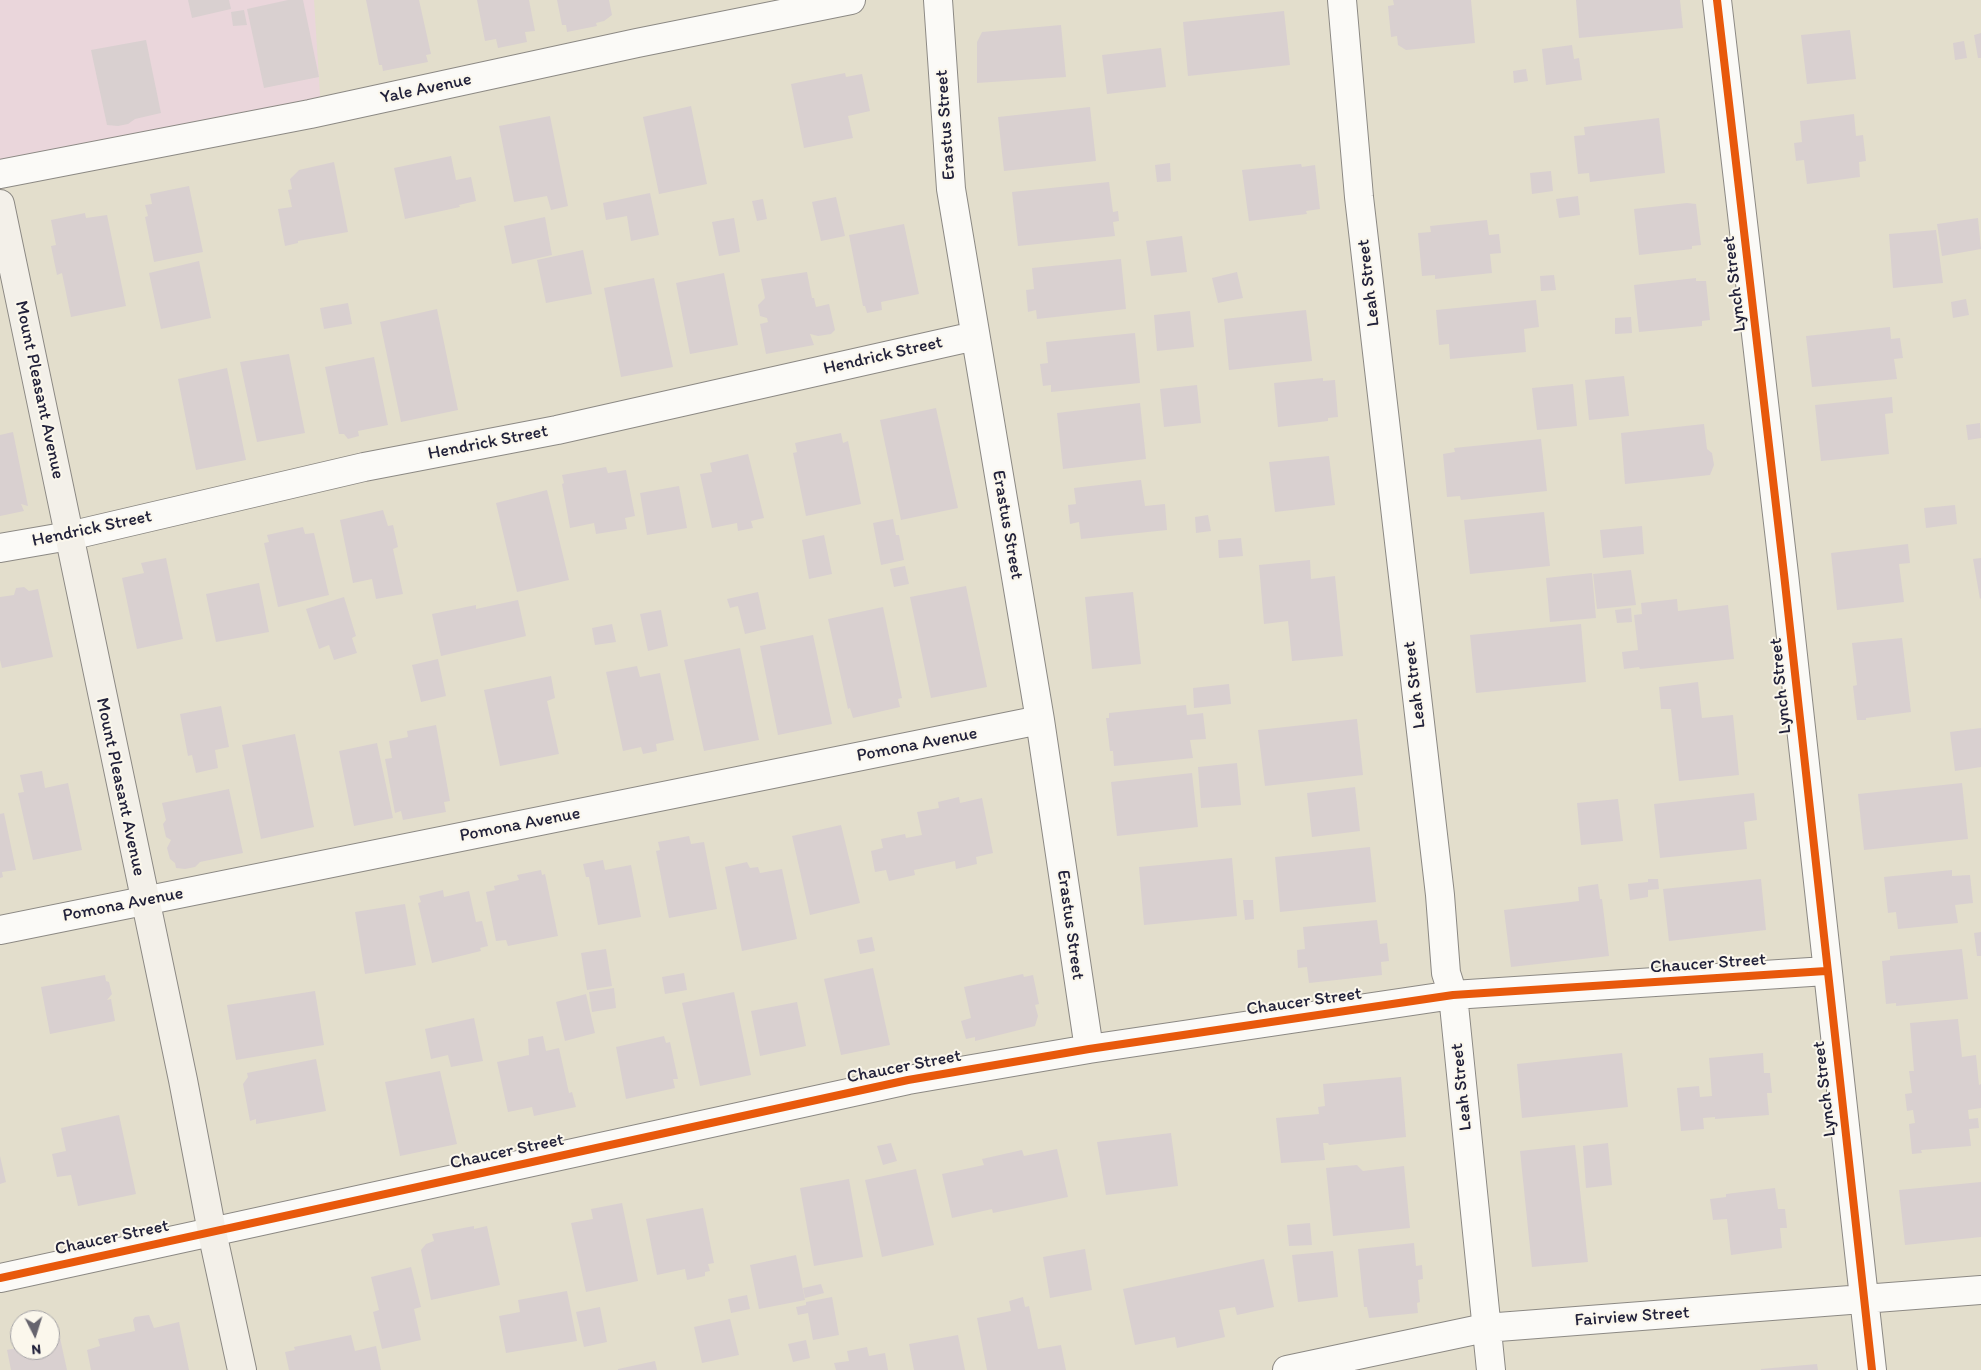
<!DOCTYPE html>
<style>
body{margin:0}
#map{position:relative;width:1981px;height:1370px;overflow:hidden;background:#e3decc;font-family:Itim,sans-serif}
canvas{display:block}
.north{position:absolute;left:10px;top:1310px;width:50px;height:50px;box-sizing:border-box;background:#fbf7ec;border:1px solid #a4a2a5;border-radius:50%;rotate:175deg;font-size:14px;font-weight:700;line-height:20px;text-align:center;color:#22223b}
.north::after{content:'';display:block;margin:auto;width:18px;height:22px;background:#66646e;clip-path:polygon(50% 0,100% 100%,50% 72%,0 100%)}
</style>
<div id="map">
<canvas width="1981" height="1370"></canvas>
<div class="north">N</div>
</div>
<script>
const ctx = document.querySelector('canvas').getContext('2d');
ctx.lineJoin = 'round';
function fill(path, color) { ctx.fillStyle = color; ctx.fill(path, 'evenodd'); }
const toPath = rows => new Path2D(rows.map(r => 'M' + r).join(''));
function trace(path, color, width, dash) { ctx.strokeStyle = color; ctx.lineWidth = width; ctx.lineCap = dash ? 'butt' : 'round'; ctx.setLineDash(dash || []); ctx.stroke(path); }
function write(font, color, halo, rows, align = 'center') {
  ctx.font = font + ' Itim,sans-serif'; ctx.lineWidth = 4; ctx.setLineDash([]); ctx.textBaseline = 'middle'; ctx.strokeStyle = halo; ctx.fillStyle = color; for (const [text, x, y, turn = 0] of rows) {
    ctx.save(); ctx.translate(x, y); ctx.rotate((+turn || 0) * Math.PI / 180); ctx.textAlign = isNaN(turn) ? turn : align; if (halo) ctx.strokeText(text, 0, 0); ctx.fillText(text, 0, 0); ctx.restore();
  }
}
fill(toPath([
 [0,0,314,0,321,111,0,178]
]), '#ead6db');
fill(toPath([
 [188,0,229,0,231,9,192,18],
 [288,0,303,0,319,77,264,88,247,9],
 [366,0,419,0,431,54,426,55,428,62,383,71,382,65,379,65],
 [477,0,529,0,535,31,525,32,527,42,498,48,496,39,485,41],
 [557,0,609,0,612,15,604,21,596,23,597,26,567,32,566,25,562,25],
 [1393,0,1471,0,1475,43,1406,50,1398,45,1397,36,1391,37,1388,6,1394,5],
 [1576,0,1680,0,1683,28,1579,38],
 [244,10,247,25,233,26,231,12],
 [1284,11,1290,65,1188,76,1183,22],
 [1061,25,1066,77,977,83,977,42,982,32],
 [1850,30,1856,79,1807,84,1801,35],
 [1981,33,1981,58,1978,58,1974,35],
 [146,40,161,113,135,119,128,124,118,126,107,125,91,50],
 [1964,41,1967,58,1955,60,1953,43],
 [1572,45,1574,59,1579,58,1582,80,1546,85,1542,49],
 [1161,48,1166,87,1107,94,1102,55],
 [1526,69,1528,81,1514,83,1513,71],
 [845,73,846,77,862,74,870,111,848,116,853,138,804,148,791,84],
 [691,106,707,184,659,194,643,117],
 [1090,107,1096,161,1004,171,998,117],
 [1854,114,1856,136,1863,135,1866,161,1859,162,1860,177,1807,184,1804,160,1796,161,1794,143,1802,142,1800,121],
 [550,116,568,206,551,210,547,196,514,202,499,126],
 [1659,118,1665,173,1590,182,1589,173,1578,174,1574,136,1585,135,1584,127],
 [451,156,456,180,471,177,476,201,459,205,460,207,405,219,394,168],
 [334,162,348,232,298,241,298,243,285,246,278,209,292,207,288,190,292,189,290,179,299,170],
 [1170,163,1171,181,1157,182,1155,165],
 [1301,164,1302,167,1315,165,1320,209,1306,211,1307,214,1249,221,1242,170],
 [1551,171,1553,191,1532,194,1530,173],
 [1109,182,1113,212,1118,211,1119,221,1113,222,1115,236,1018,246,1012,192],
 [189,186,203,252,154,262,145,217,148,216,145,205,152,204,150,194],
 [650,193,659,235,631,241,627,216,606,220,603,203],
 [1578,196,1580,215,1559,218,1556,199],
 [836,197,845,236,821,241,812,202],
 [763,199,767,219,757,221,752,201],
 [1687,203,1696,204,1701,245,1692,246,1692,249,1639,255,1634,209],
 [85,213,86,218,107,215,126,306,71,317,62,273,57,275,51,246,56,245,51,220],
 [545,217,552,255,512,264,504,226],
 [734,218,740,252,719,256,712,222],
 [1978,218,1981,249,1942,256,1937,224],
 [1487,220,1489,235,1499,234,1501,253,1490,254,1492,273,1435,279,1435,275,1422,276,1418,233,1431,232,1430,226],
 [904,224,919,294,881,302,882,310,867,313,865,306,863,306,849,235],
 [1936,230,1943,283,1893,288,1889,234],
 [1182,236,1187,272,1151,276,1146,241],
 [583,250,592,294,546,303,537,260],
 [1121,259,1126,309,1037,319,1036,310,1028,312,1026,290,1034,289,1032,268],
 [199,261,211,318,161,329,149,273],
 [807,272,812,298,814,298,816,307,829,304,835,330,831,334,818,336,810,334,814,345,766,354,760,324,768,322,767,318,760,316,758,305,765,298,761,279],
 [1237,272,1243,298,1218,303,1212,278],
 [724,273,738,345,690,354,676,283],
 [1554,275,1556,290,1541,291,1540,276],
 [654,278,673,367,621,377,604,288],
 [1696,278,1696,281,1706,281,1710,320,1702,321,1702,326,1639,332,1634,285],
 [1966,299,1969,315,1953,318,1951,302],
 [1536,300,1539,327,1524,329,1526,352,1450,359,1449,344,1439,345,1436,310],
 [348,303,352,324,324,329,320,308],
 [437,309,458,410,401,422,380,322],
 [1306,310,1312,361,1229,370,1224,319],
 [1190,311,1194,347,1157,351,1154,315],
 [1631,317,1632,333,1615,334,1615,318],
 [1890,327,1891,339,1900,338,1903,358,1894,359,1897,379,1812,387,1806,336],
 [1135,333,1140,383,1051,392,1051,385,1043,386,1040,364,1048,363,1046,342],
 [289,354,305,433,257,442,240,362],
 [374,357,388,425,358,431,359,436,348,439,344,434,339,434,325,367],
 [227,368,246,460,196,470,178,379],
 [1624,376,1629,416,1589,420,1585,380],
 [1323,378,1323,381,1335,380,1338,417,1328,418,1328,421,1278,427,1274,383],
 [1573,384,1577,426,1537,430,1532,388],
 [1197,385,1201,423,1164,427,1160,389],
 [1892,397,1893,413,1885,414,1889,454,1821,461,1815,405],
 [1140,403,1146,459,1063,469,1057,413],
 [936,408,958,508,901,520,880,420],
 [1980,423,1981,438,1968,440,1966,425],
 [1704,424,1707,449,1712,453,1714,465,1710,475,1625,484,1621,433],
 [13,432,28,506,21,504,24,511,0,516,0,435],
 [841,433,843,443,848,441,861,504,806,516,793,453,797,452,795,443],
 [1541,439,1547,491,1461,500,1460,496,1447,497,1443,454,1455,452,1454,448],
 [748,454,764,518,751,521,753,528,738,531,737,523,712,528,700,474,712,472,710,463],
 [1329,456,1335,505,1275,512,1269,462],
 [606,467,608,473,626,470,635,516,625,518,627,529,596,534,594,523,570,528,562,484,564,483,562,475],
 [1141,480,1145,506,1165,504,1167,530,1081,539,1079,522,1070,524,1068,505,1076,504,1074,488],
 [679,486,687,528,647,535,640,493],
 [547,490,569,580,517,592,496,503],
 [1955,505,1957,524,1926,528,1924,508],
 [383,510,388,526,393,525,398,547,393,549,403,594,376,599,372,579,353,583,340,520],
 [1544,512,1550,566,1470,574,1464,520],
 [1208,515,1211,531,1196,533,1195,517],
 [893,519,896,535,899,535,904,560,881,565,873,523],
 [1642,526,1644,554,1603,558,1600,530],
 [303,527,305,534,314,533,329,595,278,607,264,543,269,542,267,535],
 [824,535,832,574,809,579,802,540],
 [1241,538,1243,556,1219,558,1218,540],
 [1908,544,1910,563,1899,564,1904,602,1837,610,1831,553],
 [166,558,183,639,137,649,122,578,144,573,141,563],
 [1981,558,1981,598,1980,599,1973,559],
 [1310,560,1311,579,1335,576,1343,656,1292,661,1288,621,1264,624,1259,565],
 [905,566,909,584,894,587,890,569],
 [1631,570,1636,605,1597,609,1593,574],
 [1592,573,1596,618,1550,622,1546,578],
 [259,583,269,632,216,642,206,594],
 [966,586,987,687,931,698,910,597],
 [24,587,29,591,38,589,53,657,2,668,0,660,0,597,14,595,16,588],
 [758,592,766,629,745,634,738,606,730,608,727,599],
 [1133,592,1141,664,1092,669,1085,597],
 [344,597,356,636,352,638,357,653,334,660,329,645,319,649,306,609],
 [1677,599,1678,611,1728,605,1734,659,1640,669,1639,667,1624,669,1622,652,1638,650,1634,615,1642,614,1641,603],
 [518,600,526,636,441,656,432,614,476,605,476,609],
 [883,607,902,698,898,699,900,707,853,718,850,708,848,709,828,619],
 [1631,608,1632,622,1617,623,1615,610],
 [661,610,668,646,648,651,640,614],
 [612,624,616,642,595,645,592,628],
 [1581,624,1586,682,1476,693,1470,635],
 [813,635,832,724,778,735,760,646],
 [1902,638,1911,712,1866,718,1866,720,1857,720,1853,686,1857,685,1852,643],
 [740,648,759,740,704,751,684,660],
 [438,659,446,696,421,702,412,665],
 [637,666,640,677,660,673,674,740,656,744,657,751,643,754,641,747,623,751,606,672],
 [551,676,555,698,547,701,559,754,500,766,484,690],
 [1698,682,1702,718,1733,715,1739,775,1679,781,1671,709,1661,709,1659,687],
 [1229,684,1231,704,1194,708,1193,688],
 [1186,705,1187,715,1203,713,1206,739,1190,740,1193,758,1114,766,1113,751,1110,751,1106,718,1109,718,1109,713],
 [221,706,229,747,215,750,218,768,196,773,192,755,188,756,180,714],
 [1357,719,1363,775,1265,786,1258,730],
 [436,725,450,801,444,802,446,812,403,820,401,811,395,813,385,759,392,758,389,741,408,737,407,731],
 [1981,728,1981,767,1955,771,1950,732],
 [295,734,314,827,261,839,242,745],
 [377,743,393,818,354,826,339,751],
 [1237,763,1241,805,1201,808,1198,767],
 [42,771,45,788,68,783,82,850,33,860,18,793,24,792,20,775],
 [1192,773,1198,827,1117,836,1111,782],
 [1962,783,1968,839,1864,850,1858,794],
 [1355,787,1360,831,1312,837,1307,793],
 [229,789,243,853,200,862,195,867,185,869,176,868,175,863,170,859,167,848,171,840,166,837,163,824,166,820,162,803],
 [1754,793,1757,820,1744,822,1747,849,1660,858,1654,804],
 [959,797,960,803,982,798,993,853,976,857,977,864,956,869,955,861,914,870,915,875,889,881,886,870,875,872,871,851,883,848,881,839,905,834,906,838,922,835,917,812,939,808,938,802],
 [1618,799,1623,841,1581,845,1577,803],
 [4,813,16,870,2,872,3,877,0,878,0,814],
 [841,825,860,903,810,915,792,836],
 [689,836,691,844,704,842,717,909,669,918,656,851,660,850,658,842],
 [1370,847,1376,902,1280,912,1275,857],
 [1232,858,1237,916,1144,925,1139,867],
 [603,860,605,870,631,865,641,917,598,925,589,877,586,877,583,864],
 [747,862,750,868,758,867,760,873,782,869,797,939,742,951,725,867],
 [541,870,542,875,545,874,558,936,508,946,506,940,496,941,486,892,495,890,494,886,519,880,517,875],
 [1952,870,1952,876,1970,875,1973,903,1955,905,1958,923,1898,929,1896,912,1888,913,1884,877],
 [1648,879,1658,879,1659,889,1648,890,1648,897,1630,900,1628,884,1648,882],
 [1761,879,1766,930,1669,941,1663,889],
 [1598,884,1600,899,1602,899,1609,956,1511,967,1504,910,1579,901,1578,887],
 [443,890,444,897,469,891,476,922,482,921,488,946,480,948,481,951,432,963,418,903,421,902,419,896],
 [1243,900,1253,900,1254,919,1245,920],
 [405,904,416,965,365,974,355,912],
 [1377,920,1380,944,1387,943,1389,961,1381,962,1382,975,1309,983,1307,967,1298,968,1297,950,1305,949,1303,927],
 [1981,932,1981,956,1977,956,1974,933],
 [872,937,875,951,860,954,857,940],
 [606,949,612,986,587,990,581,953],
 [1962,949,1968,999,1896,1006,1896,1003,1886,1004,1882,961,1890,960,1890,956],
 [873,968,890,1045,841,1055,824,979],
 [684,973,687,990,665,994,662,977],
 [1023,974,1024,977,1033,975,1039,1004,1035,1005,1038,1016,1035,1026,975,1041,975,1037,966,1039,961,1021,971,1018,964,987],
 [105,975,106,981,109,982,112,994,107,1000,111,999,115,1021,50,1034,41,987],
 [614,988,616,1008,592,1012,589,992],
 [315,991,324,1045,236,1060,227,1005],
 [734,992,751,1075,700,1086,682,1003],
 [586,994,595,1033,565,1041,556,1002],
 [797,1002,806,1046,760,1056,751,1011],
 [474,1018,483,1061,451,1067,448,1055,431,1059,425,1029],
 [1958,1019,1962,1057,1976,1055,1979,1085,1981,1084,1981,1108,1968,1110,1969,1119,1978,1118,1979,1128,1969,1129,1971,1146,1921,1150,1922,1153,1912,1154,1909,1124,1915,1123,1913,1110,1907,1111,1905,1094,1912,1093,1909,1071,1914,1071,1910,1023],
 [543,1036,546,1051,559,1048,569,1093,572,1092,576,1107,534,1116,532,1107,508,1112,497,1062,529,1055,528,1039],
 [664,1036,666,1043,670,1042,678,1079,673,1079,675,1088,626,1099,616,1047],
 [1622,1053,1628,1107,1522,1118,1517,1064],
 [1763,1053,1764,1073,1770,1073,1772,1093,1767,1093,1769,1115,1715,1119,1715,1117,1703,1118,1704,1129,1681,1131,1677,1088,1699,1086,1700,1097,1712,1096,1709,1058],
 [316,1059,326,1111,256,1124,256,1119,250,1121,243,1084,248,1077,247,1073],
 [440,1071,457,1144,400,1156,385,1082],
 [1401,1077,1406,1137,1329,1145,1328,1143,1323,1143,1325,1160,1281,1163,1276,1118,1319,1114,1318,1107,1325,1106,1323,1084],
 [119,1115,136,1194,78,1206,71,1175,57,1177,52,1154,66,1151,61,1128],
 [1171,1133,1178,1186,1106,1195,1097,1142],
 [891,1143,897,1161,883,1165,877,1146],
 [1608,1143,1612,1185,1586,1188,1583,1146],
 [1575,1145,1588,1262,1532,1267,1520,1151],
 [1057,1149,1068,1197,993,1213,992,1209,952,1218,942,1174,984,1165,982,1159,1022,1150,1024,1156],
 [0,1156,6,1182,0,1184],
 [1357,1165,1363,1171,1404,1166,1410,1228,1333,1236,1326,1168],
 [916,1169,934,1245,882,1257,865,1180],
 [849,1179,863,1257,814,1266,800,1188],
 [1981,1182,1981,1237,1905,1245,1899,1190],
 [1775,1188,1778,1209,1785,1209,1787,1228,1780,1228,1782,1248,1731,1255,1727,1219,1713,1220,1710,1199,1726,1197,1726,1194],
 [622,1203,638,1281,586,1292,571,1223,593,1219,591,1209],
 [703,1208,714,1263,708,1264,710,1271,705,1272,705,1276,687,1280,685,1269,657,1275,646,1219],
 [1310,1223,1312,1245,1289,1246,1287,1225],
 [474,1226,474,1229,487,1226,500,1285,431,1300,421,1250,426,1244,434,1241,432,1234],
 [1414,1243,1416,1266,1422,1265,1423,1279,1418,1280,1420,1302,1417,1303,1418,1313,1369,1318,1367,1307,1364,1307,1358,1249],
 [1085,1249,1092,1290,1050,1298,1043,1257],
 [1333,1251,1338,1297,1298,1302,1292,1255],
 [796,1255,805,1300,759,1309,750,1265],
 [1264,1259,1274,1307,1237,1315,1235,1307,1219,1310,1225,1337,1177,1348,1175,1337,1135,1345,1123,1289],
 [411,1267,421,1307,414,1309,421,1340,382,1349,373,1312,379,1310,371,1277],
 [821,1284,824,1293,805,1298,803,1288],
 [567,1291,577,1341,506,1353,499,1316,520,1312,518,1300],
 [747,1295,750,1309,731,1313,728,1299],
 [832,1297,839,1335,813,1340,808,1313,798,1315,796,1307,806,1305,806,1302],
 [1023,1297,1025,1307,1029,1306,1038,1349,1061,1345,1066,1370,987,1370,977,1318,1011,1311,1009,1301],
 [600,1307,607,1342,584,1347,576,1312],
 [149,1315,154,1328,179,1322,189,1370,91,1370,87,1350,100,1346,98,1339,135,1331,133,1320,135,1317],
 [730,1319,739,1355,702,1363,694,1327],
 [351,1335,355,1351,376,1346,381,1370,289,1370,285,1352,295,1350,294,1347],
 [958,1335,965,1370,914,1370,909,1344],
 [60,1338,67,1370,11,1370,7,1350,20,1347,20,1350,50,1350,50,1341],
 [806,1340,810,1358,793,1362,788,1344],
 [867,1347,869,1356,885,1353,888,1370,836,1370,834,1363,849,1361,847,1351],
 [655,1361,657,1370,618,1370,618,1369],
 [1817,1364,1818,1370,1761,1370,1761,1369]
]), '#d9d0d0');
const minor = toPath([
 [938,0,951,189,1040,720,1089,1049],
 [1342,0,1359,197,1440,895,1446,973,1453,995,1491,1370],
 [1717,0,1784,574,1872,1370],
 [0,174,310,114,637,43,851,0],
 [0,548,69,536,364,467,557,430,975,336],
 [0,930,1040,720],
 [0,1278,908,1080,1089,1049,1453,995,1826,971],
 [1287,1370,1485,1328,1981,1290]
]);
const secondary = toPath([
 [0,204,183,1080,212,1232,242,1370]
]);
trace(minor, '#8c8984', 30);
trace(secondary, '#8c8984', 30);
trace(minor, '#fbfaf7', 28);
trace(secondary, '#f3f0e9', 28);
trace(toPath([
 [1717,0,1784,574,1872,1370],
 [0,1278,908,1080,1089,1049,1453,995,1826,971]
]), '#e8590c', 8);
write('18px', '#22223b', '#fbf7ec', [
 ["Yale Avenue",426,89,-12],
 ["Erastus Street",946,125,-94],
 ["Leah Street",1369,283,-97],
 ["Lynch Street",1735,284,-97],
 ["Hendrick Street",883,356,-13],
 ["Mount Pleasant Avenue",39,390,78],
 ["Hendrick Street",488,443,-11],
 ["Erastus Street",1007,525,80],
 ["Hendrick Street",92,529,-12],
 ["Leah Street",1415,685,-97],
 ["Lynch Street",1781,686,-96],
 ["Pomona Avenue",917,745,-11],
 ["Mount Pleasant Avenue",120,787,78],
 ["Pomona Avenue",520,825,-11],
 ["Pomona Avenue",123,905,-11],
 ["Erastus Street",1070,925,82],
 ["Chaucer Street",1708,964,-4],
 ["Chaucer Street",1304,1002,-8],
 ["Chaucer Street",904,1067,-11],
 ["Leah Street",1462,1087,-96],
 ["Lynch Street",1825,1089,-97],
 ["Chaucer Street",507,1152,-12],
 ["Chaucer Street",112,1238,-12],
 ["Fairview Street",1632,1317,-4]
]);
</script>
